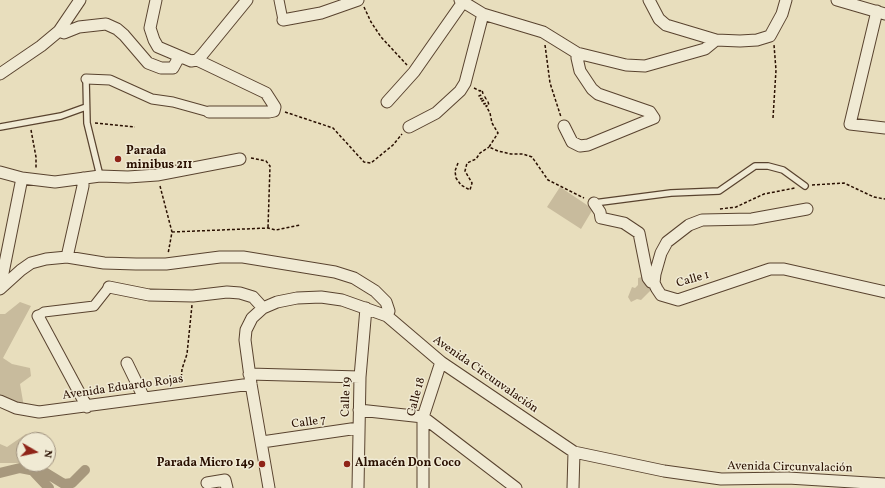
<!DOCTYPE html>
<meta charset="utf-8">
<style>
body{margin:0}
#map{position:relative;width:885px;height:488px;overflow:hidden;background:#e8debd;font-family:Vollkorn,serif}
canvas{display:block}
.north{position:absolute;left:16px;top:432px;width:40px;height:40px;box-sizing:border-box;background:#f0ead4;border:1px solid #a0927f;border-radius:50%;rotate:99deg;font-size:11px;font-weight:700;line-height:16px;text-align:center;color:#290f00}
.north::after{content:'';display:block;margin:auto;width:14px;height:18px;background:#8f2418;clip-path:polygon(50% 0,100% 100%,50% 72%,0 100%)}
</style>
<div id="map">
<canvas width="885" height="488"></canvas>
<div class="north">N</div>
</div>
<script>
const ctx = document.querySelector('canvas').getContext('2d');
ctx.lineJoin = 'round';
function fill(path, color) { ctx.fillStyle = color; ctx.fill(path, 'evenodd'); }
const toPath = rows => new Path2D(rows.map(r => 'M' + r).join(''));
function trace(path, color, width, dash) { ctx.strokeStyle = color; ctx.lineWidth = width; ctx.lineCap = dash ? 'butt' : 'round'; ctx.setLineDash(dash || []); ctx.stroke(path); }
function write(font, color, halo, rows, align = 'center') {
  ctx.font = font + ' Vollkorn,serif'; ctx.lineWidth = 3; ctx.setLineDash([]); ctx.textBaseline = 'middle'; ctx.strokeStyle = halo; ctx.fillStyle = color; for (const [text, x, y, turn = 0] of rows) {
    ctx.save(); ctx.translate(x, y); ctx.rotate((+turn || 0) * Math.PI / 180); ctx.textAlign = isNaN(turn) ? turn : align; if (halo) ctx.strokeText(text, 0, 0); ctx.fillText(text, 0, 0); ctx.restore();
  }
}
fill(toPath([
 [560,187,593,209,581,229,547,207],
 [642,277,651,290,641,300,637,299,631,302,628,297,632,287,635,288,638,285,638,278],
 [20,302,31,306,3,358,12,364,30,368,31,376,20,384,24,407,0,398,0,314,5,314],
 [26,434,34,436,42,440,24,440,24,463,0,463,0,444,7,447]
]), '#c8bb9d');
trace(toPath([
 [33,471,49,488],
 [0,473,20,468,46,473,64,484,72,483,85,470]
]), '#a7987d', 10);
const service = toPath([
 [86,79,87,123,100,176],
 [0,127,61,116,86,107],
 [594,203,671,193,719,191,755,166,768,166,783,170,805,186]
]);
const pedestrian = toPath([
 [279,0,283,20],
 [86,79,110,80,152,99,173,102,209,112],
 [38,316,44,312,94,306,109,287]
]);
const minor = toPath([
 [156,0,150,28,154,40,158,47,191,61,197,60,202,55,247,0],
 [460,0,483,14,543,32,577,53,626,65,645,66,705,49,716,40],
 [649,0,659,19,666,25,716,40,740,41,757,40,770,36,782,14,786,0],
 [837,0,885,14],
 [877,11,850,124,885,128],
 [283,20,321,13,358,0],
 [59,31,64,33,79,27,106,24,117,29,124,35,148,63,161,68,173,68,179,57],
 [197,60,266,93,275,107,274,111,269,112,209,112],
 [0,74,41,46,59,31,80,0],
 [387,102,414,72,463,2],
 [564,126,572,142,580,146,588,145,654,118,650,112,598,94,592,89,580,71,577,58,577,53],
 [409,127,436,113,460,91,465,83,483,14],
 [0,172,22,178,55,182,100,176,128,177,157,175,240,159],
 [594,203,600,212,601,218,624,223,639,233,648,278,651,282,654,283],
 [807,209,752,219,702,220,689,225,667,242,661,253,655,274,654,283,657,289,661,295,678,300,770,269,784,269,885,292],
 [67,257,83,186,83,178],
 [109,287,149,295,193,296,227,292,240,293,253,297,263,308],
 [0,288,22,178],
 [0,289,21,270,31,263,46,259,67,257,104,263,136,264,166,264,220,257,243,257,335,272,354,278,375,291,386,302,389,311,387,316],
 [38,316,87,407],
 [127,363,144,398],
 [249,374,360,377],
 [0,401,16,408,39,412,251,384],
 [359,410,423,417,516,488],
 [262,442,358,428],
 [207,483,225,480,227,488],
 [269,488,251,384,245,340,246,330,252,318,263,308,277,302,297,298,321,297,342,300,387,316,441,362,574,452,664,471,721,479,788,478,885,484],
 [358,488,360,377,366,308],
 [423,488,423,417,441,362],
 [573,488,574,452]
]);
trace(service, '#59432f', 8);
trace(pedestrian, '#59432f', 11);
trace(minor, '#59432f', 13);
trace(toPath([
 [364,7,371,22,381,37,407,65],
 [545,45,550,83,561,117],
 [474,88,480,91,482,90,483,94,479,96,481,99,485,97,486,99,482,101,484,104,488,102,489,105,486,106,490,113,492,123,498,133,489,147,498,151,511,154,523,154,532,157,548,180,584,198],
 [285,112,333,128,364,162,371,163,393,145,402,134],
 [773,118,776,70,774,45],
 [95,123,135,127],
 [31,130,36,157,36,169],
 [251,158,266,161,270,166,268,228],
 [458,163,455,171,456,178,461,185,470,190,472,183,465,171,467,163,476,159,480,153,489,147],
 [812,185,844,183,874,197,885,199],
 [160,186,172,232,168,254],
 [720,209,736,207,764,194,795,188],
 [172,232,268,228,276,230,300,225],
 [181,382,182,369,187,354,192,305]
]), '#290f00', 1.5, [3, 2]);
trace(service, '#f0ead4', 5.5);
trace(pedestrian, '#f0ead4', 9);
trace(minor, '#f0ead4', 11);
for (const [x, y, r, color] of [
 [118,159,4,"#8f2418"],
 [262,464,4,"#8f2418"],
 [347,464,4,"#8f2418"]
]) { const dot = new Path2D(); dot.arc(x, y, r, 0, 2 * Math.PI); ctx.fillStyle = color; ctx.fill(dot); trace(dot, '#f0ead4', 1.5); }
write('bold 12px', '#290f00', '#f0ead4', [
 ["Parada",126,152],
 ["minibus 211",126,166],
 ["Parada Micro 149",254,464,"right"],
 ["Almacén Don Coco",355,464]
], 'left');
write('12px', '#290f00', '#f0ead4', [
 ["Calle 1",693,280,-16],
 ["Avenida Circunvalación",485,375,35],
 ["Avenida Eduardo Rojas",123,388,-8],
 ["Calle 19",347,397,-88],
 ["Calle 18",417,397,-75],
 ["Calle 7",309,423,-8],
 ["Avenida Circunvalación",790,468,1]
]);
</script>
